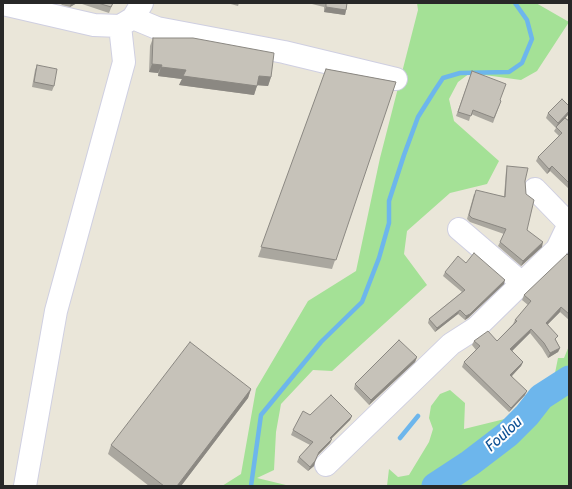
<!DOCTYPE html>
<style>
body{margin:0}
#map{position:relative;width:572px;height:489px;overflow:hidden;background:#eae6d9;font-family:Cabin,sans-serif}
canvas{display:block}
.frame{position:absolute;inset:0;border:4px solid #282828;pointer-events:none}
</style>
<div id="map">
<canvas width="572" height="489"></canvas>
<div class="frame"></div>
</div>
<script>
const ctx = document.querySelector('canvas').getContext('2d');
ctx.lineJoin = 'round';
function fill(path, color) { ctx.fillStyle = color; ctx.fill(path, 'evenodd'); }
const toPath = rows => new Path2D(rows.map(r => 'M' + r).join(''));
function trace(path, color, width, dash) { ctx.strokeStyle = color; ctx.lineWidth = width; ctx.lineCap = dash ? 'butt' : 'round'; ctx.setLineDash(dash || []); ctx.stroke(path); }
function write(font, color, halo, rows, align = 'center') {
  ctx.font = font + ' Cabin,sans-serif'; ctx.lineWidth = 4; ctx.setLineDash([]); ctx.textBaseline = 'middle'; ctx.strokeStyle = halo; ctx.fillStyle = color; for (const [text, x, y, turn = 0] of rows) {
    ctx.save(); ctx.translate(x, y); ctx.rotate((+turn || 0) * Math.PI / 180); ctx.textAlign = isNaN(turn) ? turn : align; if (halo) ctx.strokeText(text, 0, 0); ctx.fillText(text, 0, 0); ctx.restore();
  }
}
fill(toPath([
 [417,3,536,3,569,22,537,71,521,80,470,73,458,82,449,99,454,121,499,161,487,184,450,193,407,231,404,254,427,285,332,371,313,370,281,404,276,432,274,470,257,478,290,486,222,486,241,474,256,389,308,301,356,271,380,158,418,10],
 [569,346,569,486,387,486,389,469,398,477,409,475,429,442,433,429,429,418,431,406,440,394,450,390,465,403,464,429,521,415,537,399,541,391,555,373,558,358,564,358]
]), '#a4e196');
trace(toPath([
 [400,438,418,416],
 [251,486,261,415,321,342,362,302,379,258,389,223,389,201,404,155,418,117,435,90,443,78,460,73,509,72,522,63,532,39,527,20,515,3]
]), '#6db6ec', 4.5);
trace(toPath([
 [435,486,470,463,508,434,527,415,541,397,569,379]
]), '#6db6ec', 27);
const minor = toPath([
 [3,4,94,25,120,26,133,18,142,3],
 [133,18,157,28,284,52,396,79],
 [535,189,569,224],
 [459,229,522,283],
 [326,465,451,344,476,328,522,283,557,249,569,224],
 [25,486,56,311,124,62,120,26]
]);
trace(minor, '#cfcfe1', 24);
trace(minor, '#fff', 22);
fill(toPath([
 [60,3,77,3,70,7,62,5],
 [79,3,113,3,109,13],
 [227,3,239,3,238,6],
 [308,3,347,3,346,10,345,15,324,12,324,7],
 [153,38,271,77,268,86,257,85,254,95,179,85,182,79,158,76,158,73,149,72,150,46],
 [37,65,54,86,52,91,32,87,35,70],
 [326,69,396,82,332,269,258,257],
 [472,71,500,100,501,101,493,123,471,114,469,121,456,116],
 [548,113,565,118,569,121,569,189,550,171,547,174,536,161,538,157,559,136,554,131,556,128,546,118],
 [507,166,525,181,527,230,542,247,521,266,498,246,504,234,470,222,467,219,474,194,504,196,506,171],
 [569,254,569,320,560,312,548,324,560,348,558,352,548,358,542,348,530,333,512,351,523,362,521,366,512,376,525,395,509,412,462,367,464,362,476,350,472,345,474,341,497,341,513,324,515,320,528,305,522,300,524,295],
 [466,263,504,284,468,318,465,320,458,314,435,332,428,323,429,319,462,292,443,276,445,272],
 [417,357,415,362,369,405,354,389,355,384],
 [251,389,248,398,181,486,149,486,108,454,111,445],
 [310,415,352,416,350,420,331,439,332,439,330,443,317,456,314,466,308,471,297,462,299,457,310,445,291,435,293,430]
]), '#aaa79f');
fill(toPath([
 [71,3,77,3,70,7],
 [326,7,346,10,345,15,324,12],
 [152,64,162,65,158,73,149,72],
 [161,67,186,70,257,86,254,95,179,85,182,79,158,76],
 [259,76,271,77,268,86,255,85],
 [569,111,569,114,556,128,558,123],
 [552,166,550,171,547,174,549,169],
 [543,242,542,247,521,266,523,261],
 [505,280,504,284,468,318,465,320,466,316],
 [561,307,560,312,545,327,546,323],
 [460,310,458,314,435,332,437,328],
 [531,329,530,333,509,354,510,349],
 [560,348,558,352,548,358,550,353],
 [417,357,415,362,369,405,371,400],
 [523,362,521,366,508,380,510,375],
 [251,389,248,398,181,486,177,486],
 [527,391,525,395,509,412,511,408],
 [352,416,350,420,328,442,330,438],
 [332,439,330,443,317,456,319,452],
 [315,461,314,466,308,471,310,467]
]), '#8b8882');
const building = toPath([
 [98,3,113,3,111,7,98,3],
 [326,3,347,3,346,10,326,7,326,3],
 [153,38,193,38,274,53,271,77,259,76,257,86,183,76,186,70,161,67,162,65,152,64,153,38],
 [37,65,57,69,54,86,34,82,37,65],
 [326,69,396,82,336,260,261,247,326,69],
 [472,71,506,84,500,100,501,101,494,118,473,110,471,116,458,112,472,71],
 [562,99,569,106,569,111,558,123,548,113,562,99],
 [565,118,569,121,569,183,552,166,549,169,538,157,562,133,556,127,565,118],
 [507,166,528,168,525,181,526,194,534,200,527,230,543,242,523,261,500,242,506,229,472,218,469,215,476,190,505,197,507,166],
 [474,253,505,280,470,314,466,316,460,310,437,328,429,319,465,290,445,272,458,256,466,263,474,253],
 [567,254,568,255,569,254,569,314,561,307,546,323,558,336,555,339,560,348,550,353,544,343,531,329,510,349,523,362,510,375,527,391,511,408,464,362,480,346,474,341,488,331,497,341,517,321,515,320,531,301,524,295,567,254],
 [399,340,417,357,371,400,355,384,399,340],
 [190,342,251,389,177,486,164,486,111,445,190,342],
 [331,395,352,416,330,438,332,439,319,452,315,461,310,467,299,457,313,442,293,430,303,411,310,415,331,395]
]);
fill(building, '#c6c2b9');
trace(building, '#8b8882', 1);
write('italic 16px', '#0f5295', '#fff', [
 ["Foulou",504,434,-42]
]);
</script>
